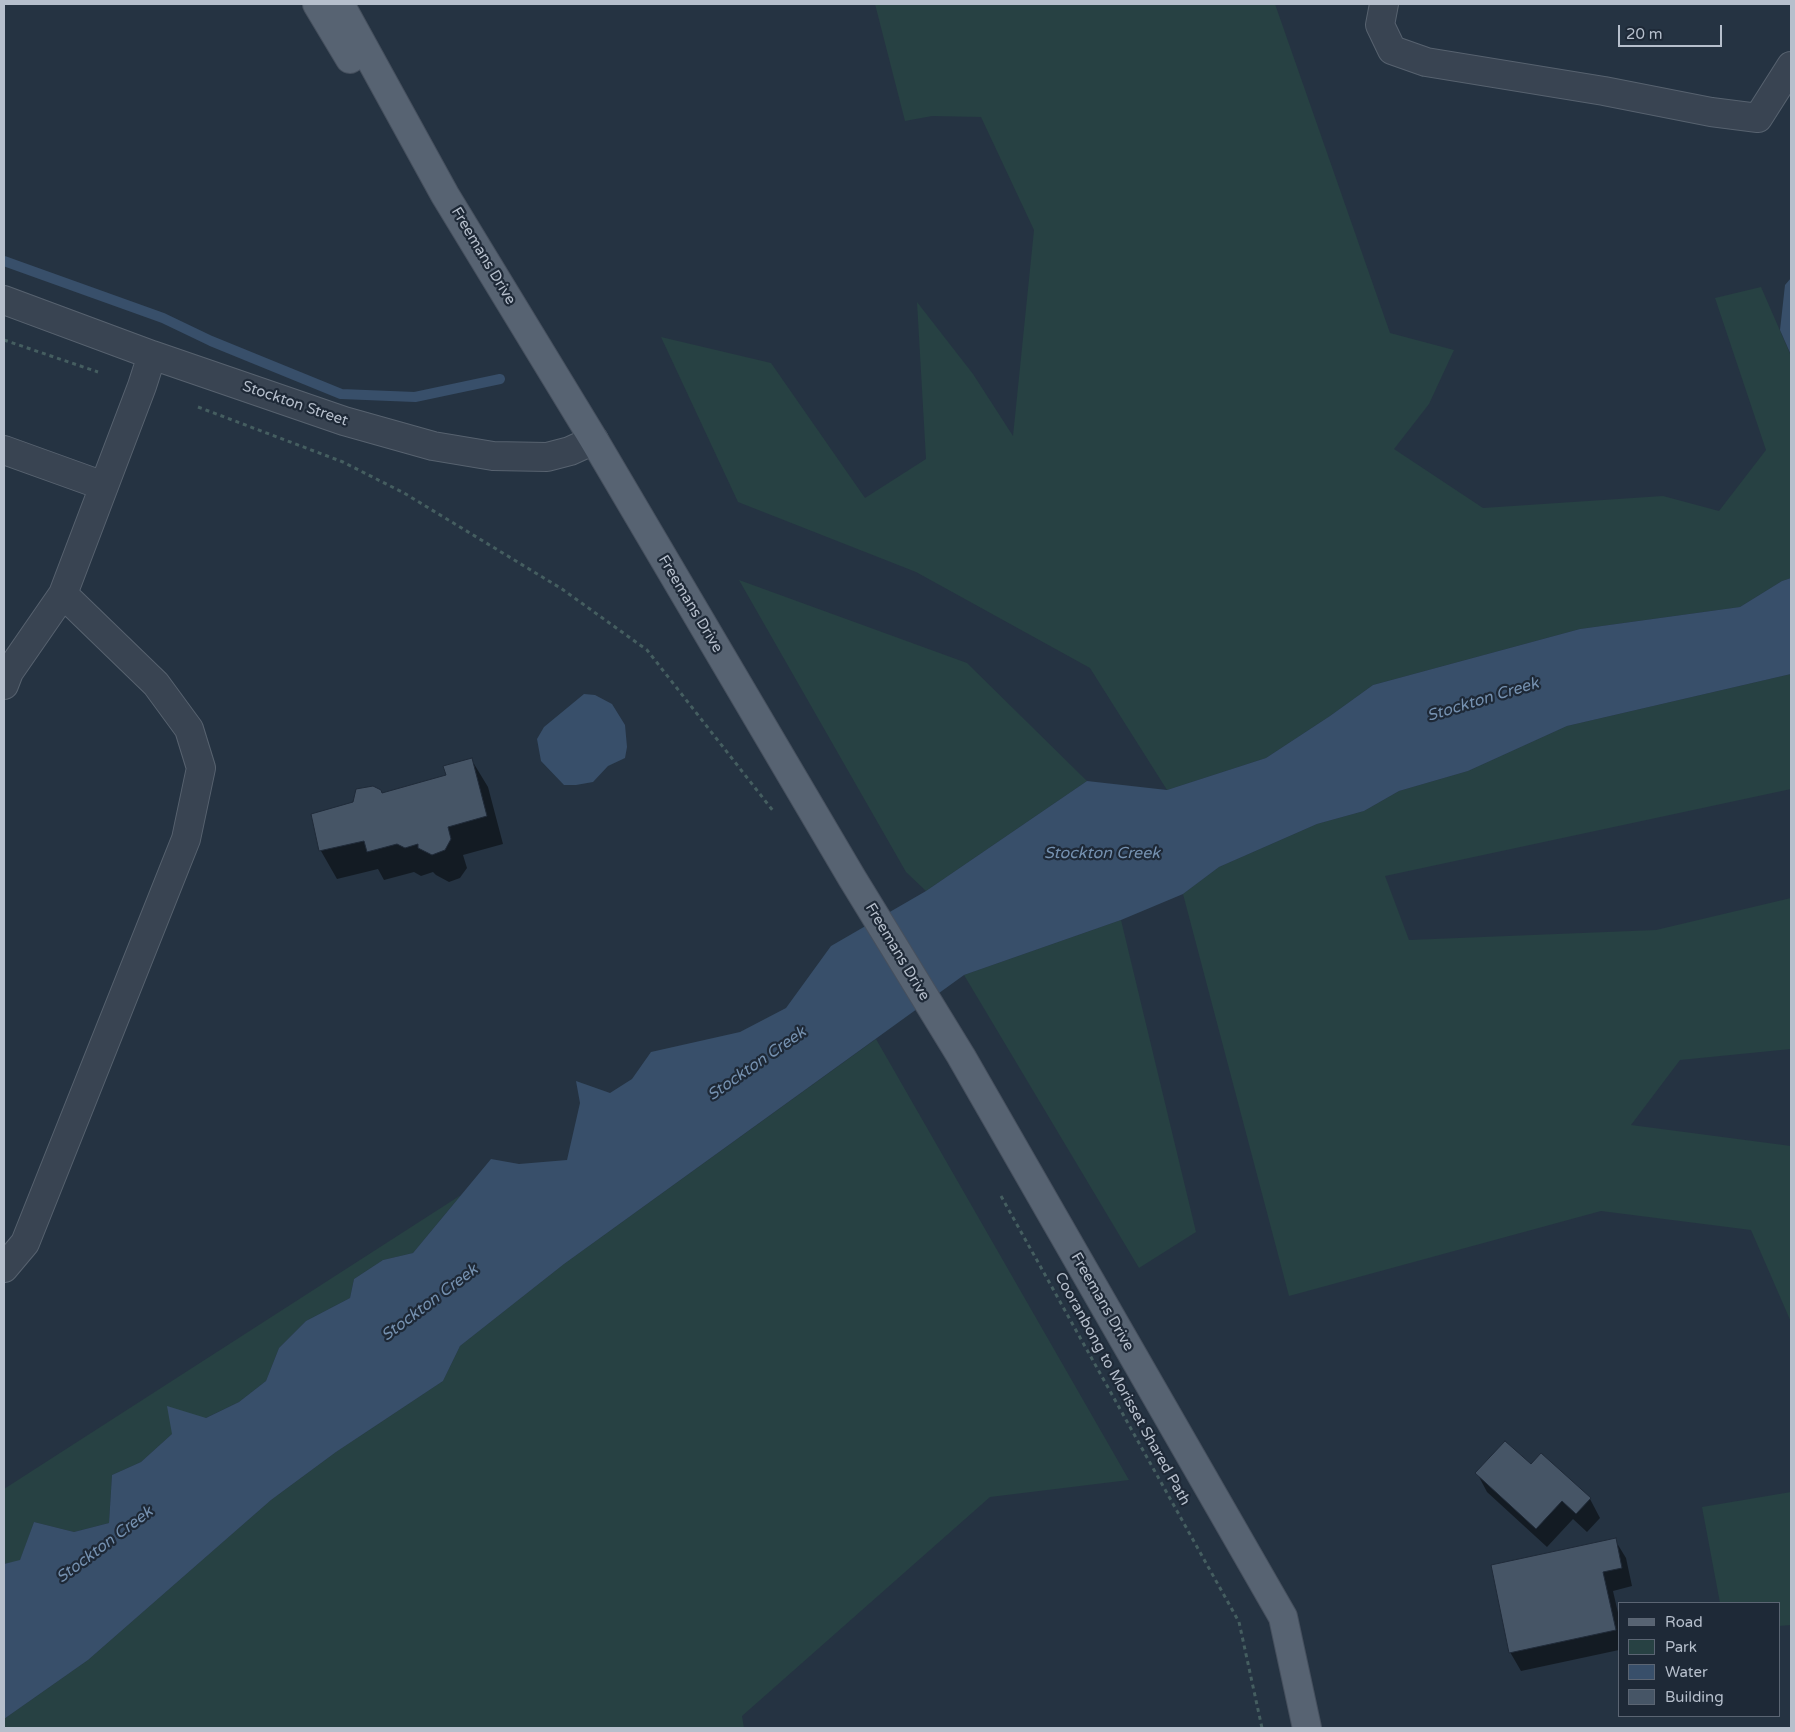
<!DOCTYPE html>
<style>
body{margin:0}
#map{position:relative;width:1795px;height:1732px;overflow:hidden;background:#253342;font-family:"Varela Round",sans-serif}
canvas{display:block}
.frame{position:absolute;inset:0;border:5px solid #b6bfcc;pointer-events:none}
.legend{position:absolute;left:1618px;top:1602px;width:162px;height:115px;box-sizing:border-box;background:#1e2937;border:1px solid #5b6573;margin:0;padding:6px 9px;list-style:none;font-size:15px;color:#b6bfcc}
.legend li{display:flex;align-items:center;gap:10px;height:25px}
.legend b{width:25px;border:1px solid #5b6573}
.scale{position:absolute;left:1618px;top:25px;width:104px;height:22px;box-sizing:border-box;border:2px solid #b6bfcc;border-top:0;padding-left:6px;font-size:15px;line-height:18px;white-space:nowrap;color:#b6bfcc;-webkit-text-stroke:4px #1e2937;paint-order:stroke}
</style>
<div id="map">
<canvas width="1795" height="1732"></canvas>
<div class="frame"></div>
<ul class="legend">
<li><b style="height:6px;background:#576372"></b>Road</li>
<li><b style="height:14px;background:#274143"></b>Park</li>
<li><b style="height:14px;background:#384f6a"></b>Water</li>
<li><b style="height:14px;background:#465566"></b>Building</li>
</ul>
<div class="scale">20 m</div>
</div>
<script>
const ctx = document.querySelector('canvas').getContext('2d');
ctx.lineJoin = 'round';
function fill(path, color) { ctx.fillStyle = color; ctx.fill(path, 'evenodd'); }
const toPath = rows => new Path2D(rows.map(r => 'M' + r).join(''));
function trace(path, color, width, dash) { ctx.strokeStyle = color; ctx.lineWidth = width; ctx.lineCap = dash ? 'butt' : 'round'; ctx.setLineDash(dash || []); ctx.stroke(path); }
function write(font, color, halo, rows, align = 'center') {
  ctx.font = font + ' "Varela Round",sans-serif'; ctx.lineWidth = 4.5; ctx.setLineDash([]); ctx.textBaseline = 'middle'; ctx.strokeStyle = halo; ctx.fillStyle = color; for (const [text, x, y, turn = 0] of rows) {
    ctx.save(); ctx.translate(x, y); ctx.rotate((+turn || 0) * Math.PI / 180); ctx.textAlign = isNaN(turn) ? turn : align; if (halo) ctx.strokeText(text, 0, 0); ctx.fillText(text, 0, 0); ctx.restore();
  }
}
fill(toPath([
 [875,4,1275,4,1390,333,1454,350,1429,404,1394,449,1483,508,1663,496,1719,511,1766,450,1715,298,1761,287,1791,356,1791,578,1782,581,1740,607,1580,629,1373,685,1330,716,1266,758,1167,790,1090,668,916,572,738,502,661,337,771,363,865,498,926,459,917,302,973,374,1013,436,1034,230,981,117,932,116,905,121],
 [739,580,967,663,1087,781,926,891,906,872],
 [1791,674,1791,789,1385,876,1409,940,1656,930,1791,898,1791,1049,1680,1060,1631,1125,1791,1146,1791,1322,1751,1230,1601,1211,1289,1296,1183,894,1219,867,1317,824,1364,811,1399,791,1468,771,1567,726],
 [1121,920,1196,1232,1139,1268,964,975],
 [876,1039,1129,1480,990,1497,742,1716,744,1728,4,1728,4,1719,88,1660,271,1500,336,1452,443,1381,460,1346,564,1264],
 [461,1195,413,1253,383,1260,354,1279,350,1298,306,1321,279,1348,266,1381,239,1402,172,1434,141,1462,112,1475,109,1523,74,1532,34,1522,20,1561,4,1564,4,1489],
 [1791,1492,1791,1625,1779,1626,1779,1603,1720,1603,1702,1507]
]), '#274143');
fill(toPath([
 [1791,278,1791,355,1780,330,1785,285],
 [1791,578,1791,674,1567,726,1468,771,1399,791,1364,811,1317,824,1219,867,1183,894,1121,920,964,975,564,1264,460,1346,443,1381,336,1452,271,1500,88,1660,4,1719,4,1564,20,1560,34,1522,74,1532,109,1523,112,1475,141,1462,172,1434,167,1406,206,1418,239,1402,266,1381,279,1348,306,1321,350,1298,354,1279,383,1260,413,1253,491,1159,519,1164,567,1160,580,1103,576,1081,610,1093,632,1079,651,1052,740,1032,786,1008,831,946,926,891,1087,781,1167,790,1266,758,1330,716,1373,685,1580,629,1740,607,1782,581],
 [584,694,595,695,612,704,625,725,627,747,625,758,608,766,593,782,576,785,564,785,541,761,537,739,544,727]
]), '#384f6a');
fill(toPath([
 [471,759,488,787,503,844,463,855,467,868,460,878,449,882,436,875,433,872,421,876,414,872,384,880,378,869,337,879,321,851,313,815,447,776],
 [1477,1473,1590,1499,1600,1518,1587,1532,1573,1519,1547,1547,1487,1492],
 [1615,1540,1626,1558,1632,1586,1613,1591,1619,1617,1619,1650,1521,1671,1510,1652]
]), '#0007');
trace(toPath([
 [4,261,163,318,211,341,341,394,415,397,500,379]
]), '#384f6a', 10);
const building = toPath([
 [472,758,487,816,448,827,451,839,445,850,432,855,418,848,418,844,405,848,397,844,367,852,364,841,319,851,311,814,353,802,356,789,373,786,381,790,382,793,446,775,443,766,472,758],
 [1505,1441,1531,1464,1541,1453,1591,1498,1576,1514,1562,1501,1536,1529,1475,1473,1505,1441],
 [1616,1538,1622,1568,1603,1572,1616,1630,1509,1653,1491,1565,1616,1538]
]);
fill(building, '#465566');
trace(building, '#202b39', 1);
const minor = toPath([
 [1384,4,1380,25,1392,50,1426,62,1604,91,1711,112,1758,118,1791,66],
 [4,300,152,355,344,421,433,446,493,456,547,457,570,451,594,440],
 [4,450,104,486],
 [4,685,9,672,63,594,142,386,152,355],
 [4,1268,25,1243,186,839,201,768,189,729,156,684,63,594]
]);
const major = toPath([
 [317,4,350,59],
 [340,4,445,195,594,440,852,878,961,1056,1283,1617,1307,1728]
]);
trace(minor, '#57626f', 30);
trace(major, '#46505e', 30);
trace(toPath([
 [4,340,98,372],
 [198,407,343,462,404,493,562,589,647,650,774,812],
 [1001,1196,1239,1622,1262,1728]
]), '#455e60', 3, [4, 4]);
trace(minor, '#394452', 28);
trace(major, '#576372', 28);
write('15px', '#b6bfcc', '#1e2937', [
 ["Freemans Drive",483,256,59],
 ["Stockton Street",295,404,19],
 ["Freemans Drive",690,604,59],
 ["Freemans Drive",897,952,59],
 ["Freemans Drive",1102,1302,60],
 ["Cooranbong to Morisset Shared Path",1122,1389,61]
]);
write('italic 16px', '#7591b0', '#1e2937', [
 ["Stockton Creek",1483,700,-17],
 ["Stockton Creek",1102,854],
 ["Stockton Creek",757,1064,-35],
 ["Stockton Creek",430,1303,-37],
 ["Stockton Creek",105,1545,-37]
]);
</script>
